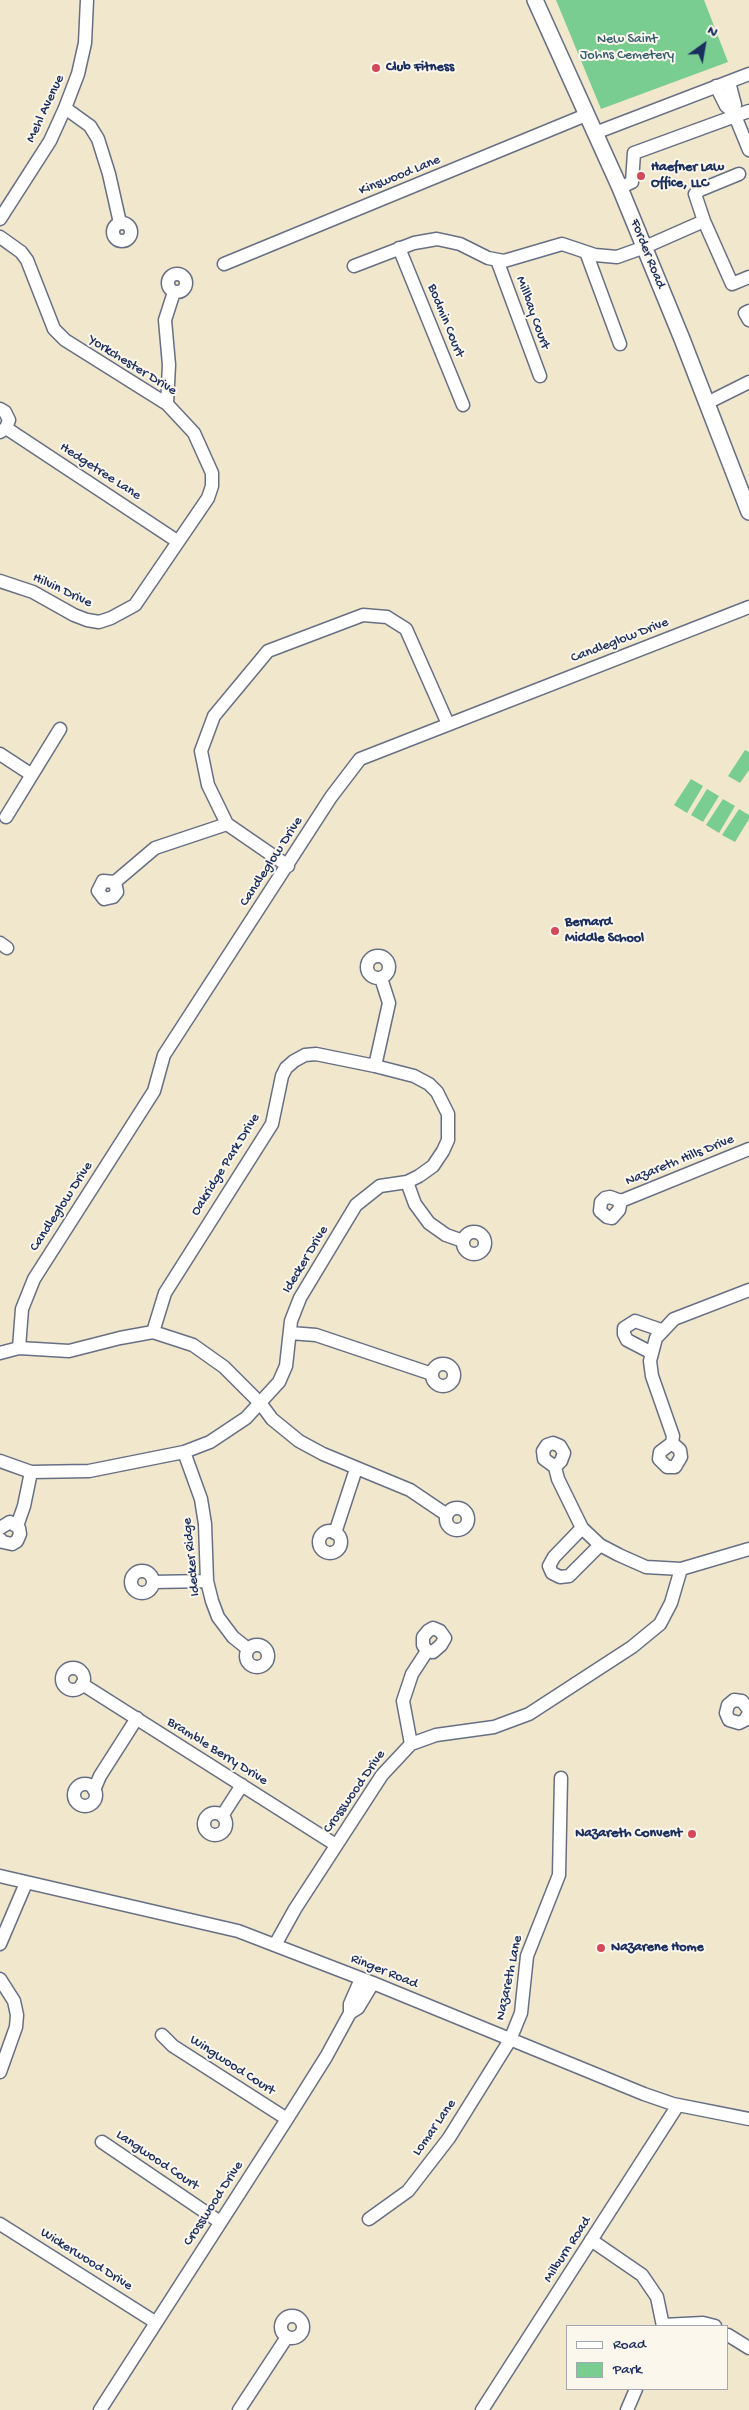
<!DOCTYPE html>
<style>
body{margin:0}
#map{position:relative;width:749px;height:2410px;overflow:hidden;background:#f0e7cc;font-family:"Gochi Hand",sans-serif}
canvas{display:block}
.legend{position:absolute;left:566px;top:2325px;width:162px;height:65px;box-sizing:border-box;background:#fbf7ec;border:1px solid #a1a7b3;margin:0;padding:6px 9px;list-style:none;font-size:15px;color:#1b2f5e}
.legend li{display:flex;align-items:center;gap:10px;height:25px}
.legend b{width:25px;border:1px solid #a1a7b3}
.north{position:absolute;left:679px;top:20px;width:50px;height:50px;-webkit-text-stroke:4px #fbf7ec;paint-order:stroke;rotate:32deg;font-size:14px;font-weight:700;line-height:20px;text-align:center;color:#1b2f5e}
.north::after{content:'';display:block;margin:auto;width:18px;height:22px;background:#1b2f5e;clip-path:polygon(50% 0,100% 100%,50% 72%,0 100%)}
</style>
<div id="map">
<canvas width="749" height="2410"></canvas>
<ul class="legend">
<li><b style="height:6px;background:#fff"></b>Road</li>
<li><b style="height:14px;background:#79cd91"></b>Park</li>
</ul>
<div class="north">N</div>
</div>
<script>
const ctx = document.querySelector('canvas').getContext('2d');
ctx.lineJoin = 'round';
function fill(path, color) { ctx.fillStyle = color; ctx.fill(path, 'evenodd'); }
const toPath = rows => new Path2D(rows.map(r => 'M' + r).join(''));
function trace(path, color, width, dash) { ctx.strokeStyle = color; ctx.lineWidth = width; ctx.lineCap = dash ? 'butt' : 'round'; ctx.setLineDash(dash || []); ctx.stroke(path); }
function write(font, color, halo, rows, align = 'center') {
  ctx.font = font + ' "Gochi Hand",sans-serif'; ctx.lineWidth = 4; ctx.setLineDash([]); ctx.textBaseline = 'middle'; ctx.strokeStyle = halo; ctx.fillStyle = color; for (const [text, x, y, turn = 0] of rows) {
    ctx.save(); ctx.translate(x, y); ctx.rotate((+turn || 0) * Math.PI / 180); ctx.textAlign = isNaN(turn) ? turn : align; if (halo) ctx.strokeText(text, 0, 0); ctx.fillText(text, 0, 0); ctx.restore();
  }
}
fill(toPath([
 [556,0,704,0,728,62,601,109],
 [745,750,749,752,749,770,740,783,728,776],
 [691,779,703,786,687,813,674,805],
 [707,789,719,796,703,822,691,815],
 [723,799,735,806,719,833,706,825],
 [739,809,749,815,749,819,735,842,722,835]
]), '#79cd91');
const minor = toPath([
 [729,82,735,105,733,111],
 [716,86,726,106,733,111,749,150],
 [65,108,90,126,98,139,109,174,120,223],
 [595,133,749,74],
 [739,174,700,190,695,194,704,221,732,284,749,277],
 [620,188,632,182,634,153,749,111],
 [0,219,50,141,65,108,78,74,85,43,87,0],
 '113 232a9 9 0 1 1 18 0a9 9 0 1 1-18 0Z',
 [0,237,21,252,27,260,54,329,65,340,167,404,194,433,212,473,212,486,208,498,135,605,111,618,99,622,87,620,74,615,33,592,0,581],
 [399,248,463,405],
 [586,252,620,344],
 [497,260,540,376],
 [224,264,586,115],
 [354,266,414,243,437,239,460,244,488,258,504,261,562,244,595,255,617,257,645,247,704,221],
 '168 283a9 9 0 1 1 18 0a9 9 0 1 1-18 0Z',
 [749,311,745,313,749,320],
 [707,403,749,382],
 [167,404,169,365,165,320,174,292],
 [0,409,5,412,9,420,6,428,0,432],
 [6,428,177,541],
 [0,754,32,775],
 [6,817,60,729],
 [288,866,227,824,208,785,201,751,214,716,268,651,363,615,387,617,406,629,448,724],
 [115,882,117,892,113,897,104,899,98,891,103,881,115,882,155,848,227,824],
 [0,943,7,948],
 '367 967a11 11 0 1 1 22 0a11 11 0 1 1-22 0Z',
 [375,1066,389,1003,381,978],
 [407,1182,415,1204,429,1223,446,1235,463,1241],
 [621,1201,619,1210,612,1218,607,1217,600,1211,601,1202,605,1198,610,1197,621,1201,749,1149],
 '463 1243a11 11 0 1 1 22 0a11 11 0 1 1-22 0Z',
 [290,1333,316,1335,432,1374],
 [19,1348,22,1309,34,1279,154,1091,164,1055,331,797,360,759,749,607],
 [0,1353,19,1348,69,1351,120,1338,153,1332,193,1345,224,1367,261,1404,272,1419,299,1441,323,1454,410,1490,447,1515],
 [652,1353,627,1340,624,1334,624,1328,635,1321,661,1330],
 '432 1375a11 11 0 1 1 22 0a11 11 0 1 1-22 0Z',
 [672,1443,660,1452,659,1459,667,1467,675,1467,681,1457,680,1450,672,1443,673,1436,652,1376,650,1361,656,1338,674,1319,749,1290],
 [184,1452,201,1499,205,1524,207,1581,212,1601,218,1617,233,1637,248,1649],
 [0,1461,31,1472,89,1471,184,1452,210,1442,246,1418,279,1382,286,1366,291,1321,300,1298,356,1205,380,1186,407,1182,419,1176,433,1166,443,1151,448,1140,448,1114,437,1092,429,1084,414,1076,375,1066,316,1054,305,1055,294,1061,286,1068,282,1076,272,1124,165,1293,153,1332],
 [555,1467,561,1461,564,1453,560,1446,553,1443,547,1445,543,1451,544,1459,555,1467,558,1479,582,1528,600,1545,619,1555,646,1567,681,1569,749,1549],
 '446 1519a11 11 0 1 1 22 0a11 11 0 1 1-22 0Z',
 [17,1526,24,1506,31,1472],
 [0,1528,10,1522,19,1528,20,1534,17,1541,12,1544,3,1542,0,1539],
 [582,1528,554,1557,549,1566,552,1573,560,1577,569,1576,600,1545],
 '319 1542a11 11 0 1 1 22 0a11 11 0 1 1-22 0Z',
 [335,1533,356,1469],
 '131 1582a11 11 0 1 1 22 0a11 11 0 1 1-22 0Z',
 [153,1582,207,1581],
 '246 1656a11 11 0 1 1 22 0a11 11 0 1 1-22 0Z',
 '62 1679a11 11 0 1 1 22 0a11 11 0 1 1-22 0Z',
 [82,1684,336,1845],
 [749,1710,742,1701,734,1700,728,1705,726,1713,729,1720,739,1723,745,1720,749,1713],
 [411,1744,403,1701,412,1674,427,1651,433,1652,441,1645,445,1638,440,1631,433,1628,428,1631,423,1637,423,1645,427,1651],
 '74 1795a11 11 0 1 1 22 0a11 11 0 1 1-22 0Z',
 [94,1790,100,1776,137,1718],
 '204 1824a11 11 0 1 1 22 0a11 11 0 1 1-22 0Z',
 [222,1816,242,1785],
 [0,1876,238,1931,373,1983,644,2094,673,2104,749,2119],
 [0,1944,26,1883],
 [275,1945,295,1909,382,1775,411,1744,436,1735,494,1727,529,1714,632,1647,660,1624,671,1603,681,1569],
 [0,1979,14,2001,17,2015,16,2027,0,2072],
 [350,2013,350,2004,361,1979],
 [162,2035,173,2046,287,2119],
 [102,2142,220,2222],
 [369,2219,408,2191,449,2138,510,2040,521,2013,527,1956,559,1875,561,1778],
 [0,2224,155,2322],
 [591,2240,642,2275,657,2297,663,2326],
 '281 2327a11 11 0 1 1 22 0a11 11 0 1 1-22 0Z',
 [663,2325,703,2323,715,2326],
 [728,2335,749,2348],
 [100,2410,287,2119,326,2057,350,2013,358,2008,373,1983],
 [239,2410,287,2337],
 [482,2410,678,2105],
 [627,2410,636,2389]
]);
const major = toPath([
 [535,0,620,188,682,339,749,512]
]);
trace(minor, '#666f84', 15);
trace(major, '#666f84', 18);
trace(minor, '#fff', 12);
trace(major, '#fff', 15);
for (const [x, y, r, color] of [
 [376,68,5,"#d1495b"],
 [641,176,5,"#d1495b"],
 [555,931,5,"#d1495b"],
 [692,1834,5,"#d1495b"],
 [601,1948,5,"#d1495b"]
]) { const dot = new Path2D(); dot.arc(x, y, r, 0, 2 * Math.PI); ctx.fillStyle = color; ctx.fill(dot); trace(dot, '#fbf7ec', 2); }
write('14px', '#375e6d', '#fbf7ec', [
 ["New Saint",627,40],
 ["Johns Cemetery",627,56]
]);
write('bold 14px', '#1b2f5e', '#fbf7ec', [
 ["Club Fitness",386,68],
 ["Haefner Law",651,168],
 ["Office, LLC",651,184],
 ["Bernard",565,923],
 ["Middle School",565,939],
 ["Nazareth Convent",682,1834,"right"],
 ["Nazarene Home",611,1948]
], 'left');
write('14px', '#1b2f5e', '#fbf7ec', [
 ["Mehl Avenue",46,109,-65],
 ["Kinswood Lane",400,176,-22],
 ["Forder Road",647,254,68],
 ["Millbay Court",532,313,70],
 ["Bodmin Court",445,321,68],
 ["Yorkchester Drive",132,366,32],
 ["Hedgetree Lane",100,472,33],
 ["Hilvin Drive",62,591,25],
 ["Candleglow Drive",620,641,-21],
 ["Candleglow Drive",272,862,-57],
 ["Nazareth Hills Drive",680,1161,-22],
 ["Oakridge Park Drive",226,1165,-58],
 ["Candleglow Drive",62,1207,-57],
 ["Idecker Drive",306,1260,-59],
 ["Idecker Ridge",192,1557,-96],
 ["Bramble Berry Drive",217,1752,32],
 ["Crosswood Drive",355,1792,-55],
 ["Ringer Road",384,1972,22],
 ["Nazareth Lane",510,1978,-78],
 ["Wingwood Court",232,2066,33],
 ["Lomar Lane",435,2128,-55],
 ["Langwood Court",157,2161,34],
 ["Crosswood Drive",214,2204,-57],
 ["Milburn Road",568,2250,-57],
 ["Wickerwood Drive",86,2260,32]
]);
</script>
